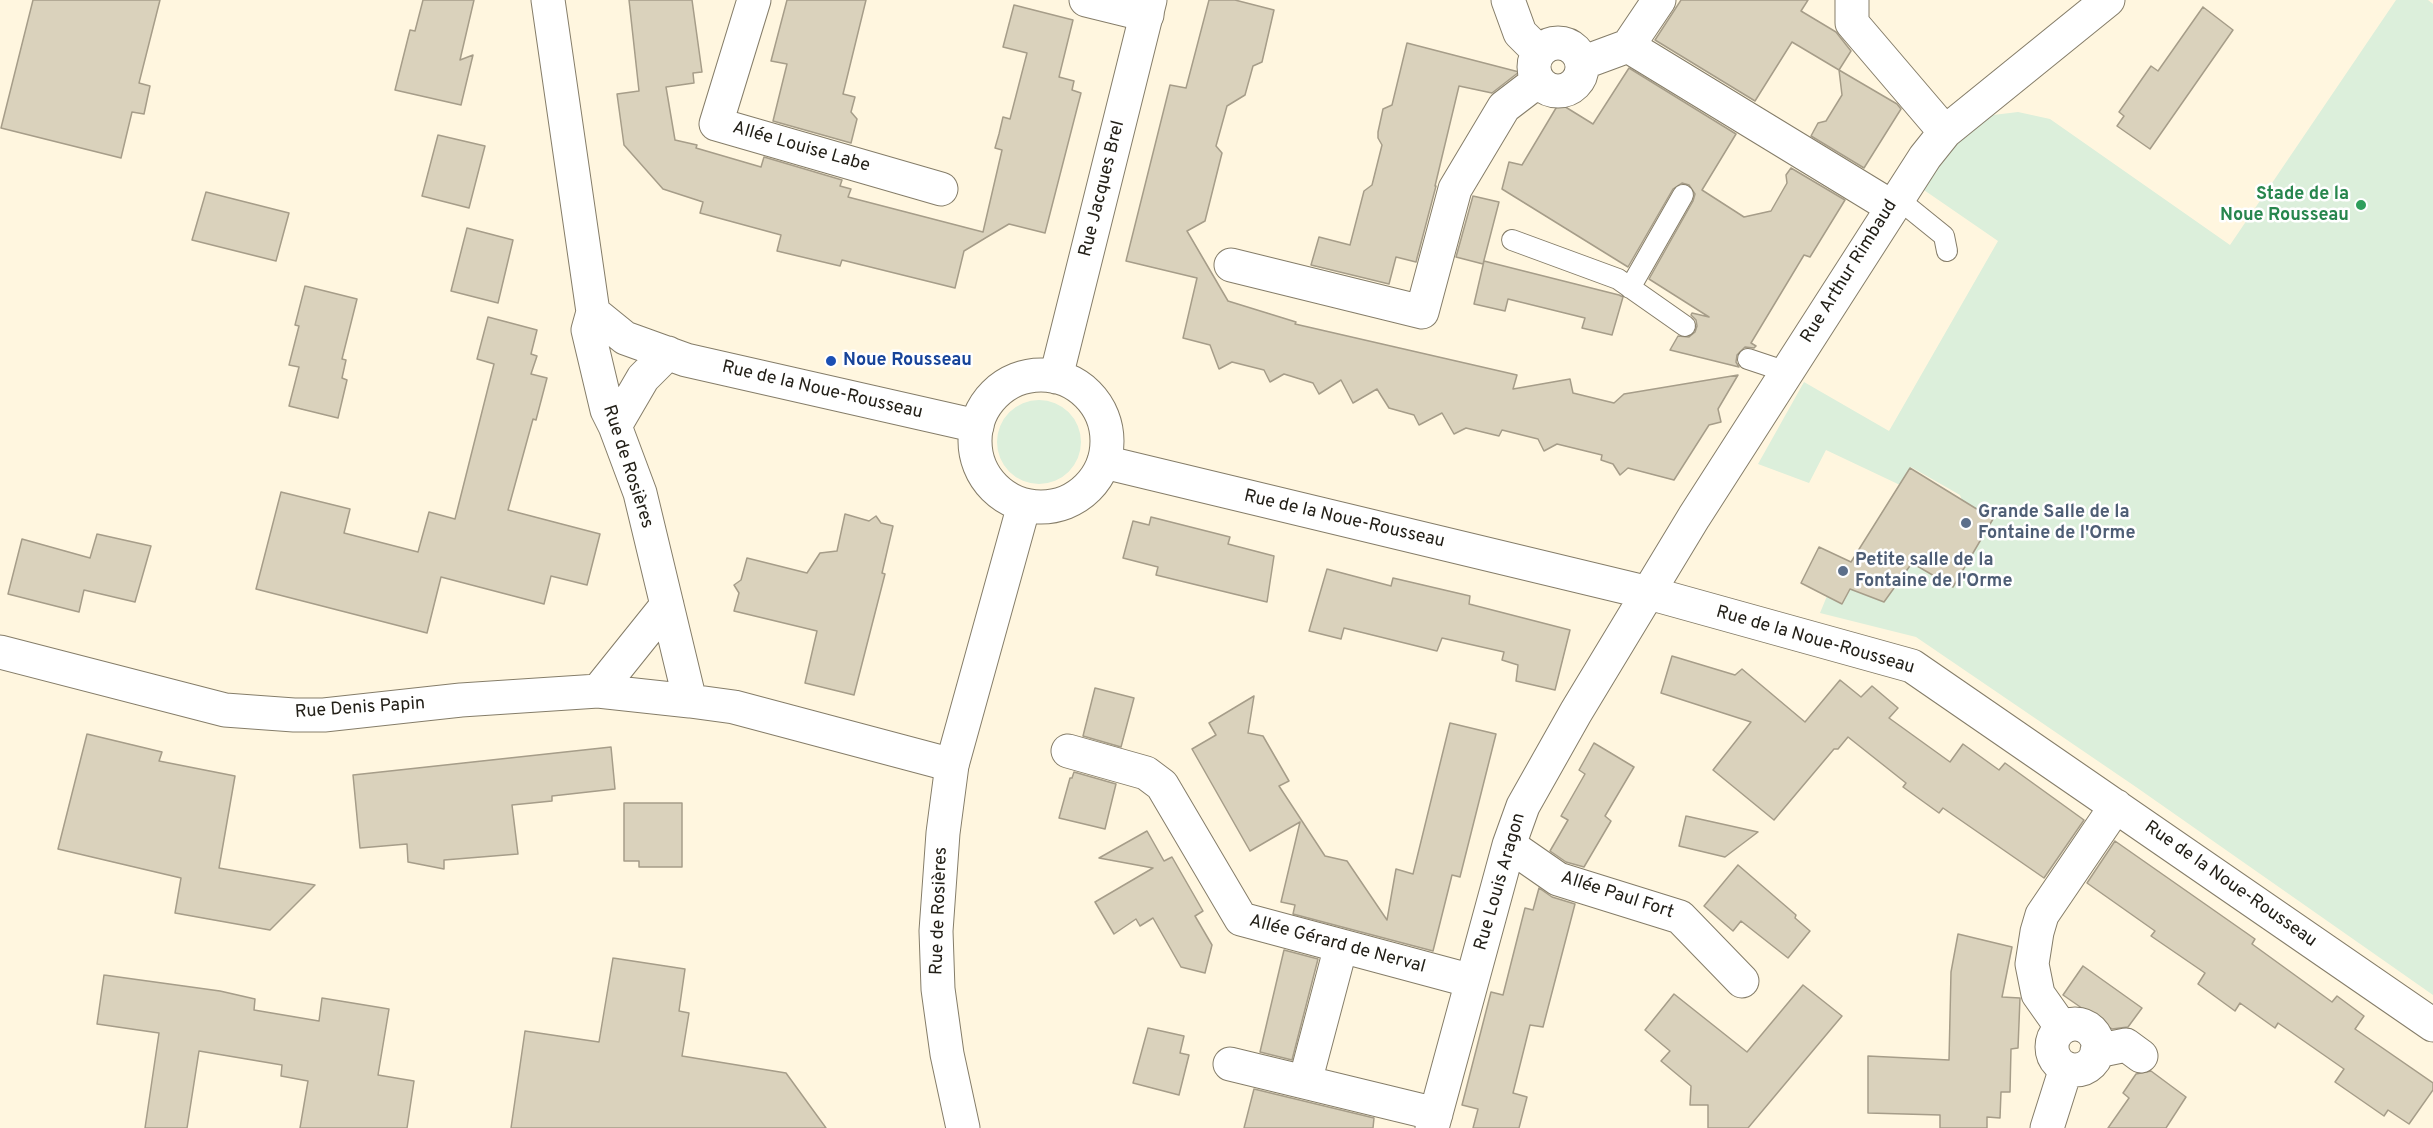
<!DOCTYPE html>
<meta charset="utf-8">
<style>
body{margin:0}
canvas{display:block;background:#fff6df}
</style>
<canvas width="2433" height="1128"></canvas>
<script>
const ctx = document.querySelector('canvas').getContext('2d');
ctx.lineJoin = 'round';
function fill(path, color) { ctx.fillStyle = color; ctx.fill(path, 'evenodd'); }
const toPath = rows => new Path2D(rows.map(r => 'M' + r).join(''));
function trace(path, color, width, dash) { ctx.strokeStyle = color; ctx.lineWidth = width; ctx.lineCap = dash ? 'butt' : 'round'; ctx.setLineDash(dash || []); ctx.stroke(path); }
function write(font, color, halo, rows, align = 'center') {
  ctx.font = font + ' Overpass,sans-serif'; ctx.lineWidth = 5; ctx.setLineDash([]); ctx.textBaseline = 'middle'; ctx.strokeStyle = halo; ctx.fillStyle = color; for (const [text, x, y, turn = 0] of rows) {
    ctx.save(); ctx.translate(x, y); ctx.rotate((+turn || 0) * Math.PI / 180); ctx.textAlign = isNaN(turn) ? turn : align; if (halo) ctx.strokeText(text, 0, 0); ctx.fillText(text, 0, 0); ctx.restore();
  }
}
fill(toPath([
 [2396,0,2428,0,2433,4,2433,995,2136,787,1916,637,1820,613,1827,596,1850,589,1884,601,1912,563,1953,587,1993,519,1970,505,1965,507,1960,495,1911,467,1900,485,1826,450,1809,483,1758,464,1804,382,1889,431,1998,241,1921,188,1952,143,1985,116,2018,112,2050,119,2230,245],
 '997 442a42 42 0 1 1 84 0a42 42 0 1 1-84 0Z'
]), '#dcefdb');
const building = toPath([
 [33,0,160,0,139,83,150,86,144,114,132,112,121,158,1,128,33,0],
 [423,0,474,0,460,60,473,55,461,105,395,90,410,30,415,31,423,0],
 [629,0,692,0,702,72,693,73,694,83,666,87,675,140,697,145,696,148,761,167,764,157,842,180,840,186,851,189,848,197,983,232,1002,150,995,148,999,134,1003,117,1010,119,1027,53,1003,47,1014,5,1073,20,1059,77,1074,81,1072,90,1081,93,1045,233,1009,224,987,237,964,251,955,288,842,260,840,266,777,251,781,235,700,213,703,202,663,189,624,145,617,94,639,91,629,0],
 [787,0,866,0,843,94,855,97,851,112,857,119,851,143,773,121,787,64,771,61,787,0],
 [1209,0,1235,0,1274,10,1262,62,1253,66,1245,95,1227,106,1216,146,1222,153,1205,221,1187,231,1228,301,1296,322,1295,324,1517,375,1513,389,1570,379,1573,393,1614,403,1624,394,1738,375,1718,409,1721,422,1709,425,1674,480,1628,468,1620,475,1613,464,1601,460,1602,455,1557,444,1544,451,1538,439,1502,430,1499,436,1466,428,1454,434,1442,413,1419,425,1414,415,1389,408,1377,389,1353,403,1341,380,1319,394,1313,383,1284,374,1270,382,1264,370,1232,362,1219,369,1210,345,1183,338,1197,278,1126,261,1170,85,1186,88,1209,0],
 [1681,0,1808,0,1801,11,1836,32,1851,51,1839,70,1897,104,1901,109,1864,168,1811,136,1818,123,1826,121,1842,95,1839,70,1792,42,1755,101,1655,40,1681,0],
 [2203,7,2233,30,2150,149,2117,126,2124,116,2119,112,2151,66,2158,71,2203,7],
 [1407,43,1519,72,1492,93,1459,86,1435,186,1436,186,1416,262,1396,257,1389,284,1311,265,1319,237,1350,245,1364,191,1372,185,1382,145,1378,138,1378,132,1383,109,1392,105,1407,43],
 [1629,68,1736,134,1702,190,1744,217,1771,211,1787,183,1786,175,1791,168,1845,200,1810,257,1804,255,1751,343,1756,346,1754,348,1745,347,1737,355,1736,362,1739,367,1670,350,1678,336,1689,337,1695,332,1697,326,1696,320,1691,315,1692,313,1709,317,1649,279,1693,201,1695,194,1689,185,1682,183,1673,189,1628,267,1502,189,1509,162,1522,165,1559,103,1593,124,1629,68],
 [438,135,485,146,469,208,422,196,438,135],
 [206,192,289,213,276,261,192,240,206,192],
 [1473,196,1499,202,1483,264,1456,257,1473,196],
 [467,228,513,240,498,303,451,291,467,228],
 [1484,261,1619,295,1623,297,1612,335,1582,328,1585,318,1508,299,1505,311,1474,304,1484,261],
 [305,286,357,299,342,359,346,360,342,378,347,380,338,418,289,406,299,367,289,365,299,326,295,325,305,286],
 [488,317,537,330,531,354,537,356,531,374,547,378,536,420,533,419,508,510,600,534,587,585,551,576,544,604,441,577,427,633,256,589,281,492,350,509,344,533,418,552,429,512,455,519,494,364,477,359,488,317],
 [1910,468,1993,519,1953,587,1912,563,1884,602,1850,589,1842,604,1801,583,1819,547,1851,562,1910,468],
 [845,514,869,521,876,516,881,523,893,526,882,573,885,574,854,695,805,683,817,631,734,611,739,593,734,585,741,580,747,558,807,573,820,553,837,551,845,514],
 [1151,517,1230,537,1228,544,1274,556,1267,602,1156,575,1158,567,1123,558,1133,521,1149,525,1151,517],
 [97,534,151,546,135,602,84,590,79,612,8,594,22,539,90,558,97,534],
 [1327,569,1391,586,1393,578,1470,596,1469,604,1570,630,1555,690,1516,681,1518,665,1502,660,1504,652,1442,638,1437,651,1344,628,1341,639,1309,631,1327,569],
 [1672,656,1735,675,1742,669,1805,722,1840,680,1861,697,1872,686,1898,708,1889,718,1950,762,1963,744,1999,770,2005,763,2084,820,2044,878,1943,808,1939,813,1903,787,1906,783,1848,737,1838,749,1834,749,1774,820,1713,770,1751,722,1661,693,1672,656],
 [1095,688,1134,698,1121,747,1083,736,1095,688],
 [1254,696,1248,733,1263,736,1289,781,1279,786,1325,856,1347,861,1387,920,1396,869,1413,874,1450,723,1496,734,1460,877,1452,875,1433,951,1293,914,1295,905,1281,902,1300,822,1250,851,1192,749,1216,735,1209,723,1254,696],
 [87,734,162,752,159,761,235,776,219,868,315,885,270,930,175,913,181,878,58,849,87,734],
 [1594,743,1634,767,1605,816,1611,821,1584,867,1566,862,1550,851,1568,820,1561,816,1585,774,1579,770,1594,743],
 [611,747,615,789,552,796,552,801,512,805,518,854,444,860,444,869,408,862,407,844,360,848,353,775,611,747],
 [1074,772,1116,784,1105,829,1059,818,1070,778,1072,778,1074,772],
 [624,803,682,803,682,867,639,867,639,861,624,861,624,803],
 [1686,816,1758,832,1725,857,1679,846,1686,816],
 [1147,831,1164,861,1172,857,1203,911,1195,916,1212,945,1205,973,1181,967,1153,918,1140,926,1136,919,1114,934,1095,902,1153,868,1099,858,1147,831],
 [2115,841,2255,939,2252,944,2332,1002,2337,996,2364,1016,2355,1029,2433,1083,2433,1090,2409,1124,2388,1110,2384,1116,2335,1082,2344,1069,2278,1023,2275,1028,2240,1003,2235,1011,2198,984,2205,973,2151,936,2155,931,2087,883,2115,841],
 [1738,865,1796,915,1795,918,1810,931,1788,958,1741,921,1733,931,1704,906,1738,865],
 [1539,888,1552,897,1575,904,1543,1027,1530,1025,1513,1093,1527,1097,1519,1128,1473,1128,1478,1109,1462,1105,1491,992,1503,995,1525,908,1533,910,1539,888],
 [1958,934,2012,947,2002,997,2020,998,2018,1048,2011,1049,2010,1092,2001,1092,2000,1118,1987,1117,1987,1128,1940,1128,1940,1115,1868,1113,1868,1056,1949,1060,1951,972,1958,934],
 [1284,950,1318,959,1292,1060,1260,1052,1284,950],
 [613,958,685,969,679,1011,689,1013,682,1056,786,1073,826,1128,511,1128,525,1031,599,1042,613,958],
 [2083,966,2142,1008,2128,1027,2112,1029,2063,995,2083,966],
 [104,975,220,991,255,999,254,1010,319,1021,322,998,389,1009,378,1075,414,1081,407,1128,300,1128,308,1081,281,1076,282,1065,199,1051,187,1128,145,1128,159,1033,97,1024,104,975],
 [1803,985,1842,1016,1748,1128,1708,1128,1708,1105,1690,1105,1691,1086,1661,1061,1670,1051,1645,1030,1674,994,1747,1052,1803,985],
 [1148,1028,1184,1036,1180,1053,1189,1055,1179,1095,1133,1083,1148,1028],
 [2151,1071,2186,1097,2166,1128,2108,1128,2129,1098,2123,1093,2136,1074,2151,1071],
 [1254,1089,1374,1118,1373,1128,1244,1128,1254,1089]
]);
fill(building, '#dad2bc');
trace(building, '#a69d89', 1.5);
const service = toPath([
 [1897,198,1944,236,1947,251],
 [1512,240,1618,279,1685,326],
 [1630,288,1683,195],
 [1748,359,1787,372]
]);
const minor = toPath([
 [548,0,593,312,588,330,607,410,615,426,640,493,690,701],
 [754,0,716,124,941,189],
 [1086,0,1147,15],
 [1508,0,1520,33,1539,52],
 [1852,0,1852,23,1945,132],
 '1534 67a24 24 0 1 1 48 0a24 24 0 1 1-48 0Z',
 [1628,46,1659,0],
 [1582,63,1628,46,1892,207],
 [1231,265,1422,312,1455,189,1504,107,1538,81],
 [593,312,625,338,686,360,977,426],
 [615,426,643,378,668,353],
 [1104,462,1649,593,1912,666,2433,1025],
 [0,652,225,710,294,715,324,715,461,700,598,691,690,701,734,707,952,765],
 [598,691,667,605],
 [1068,751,1146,773,1162,785,1241,919,1472,981],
 [1509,845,1558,879,1680,917,1742,981],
 '2052 1047a23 23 0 1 1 46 0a23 23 0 1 1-46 0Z',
 [2062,1028,2038,994,2032,964,2037,932,2042,915,2116,806],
 [2097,1051,2126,1045,2141,1056],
 [1230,1064,1436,1114],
 [1305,1082,1341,946],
 [1432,1128,1509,845,1523,806,1576,712,1694,517,1925,157,1945,132,2108,0],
 [2047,1128,2066,1068]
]);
const tertiary = toPath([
 '975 441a66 66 0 1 1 132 0a66 66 0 1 1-132 0Z',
 [1056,377,1150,0],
 [963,1128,947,1054,938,989,936,931,943,833,952,765,1024,505]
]);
trace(service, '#857d69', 22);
trace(minor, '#857d69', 35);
trace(tertiary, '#857d69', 35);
trace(service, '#fff', 20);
trace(minor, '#fff', 33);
trace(tertiary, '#fff', 33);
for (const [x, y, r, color] of [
 [2361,205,6,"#2e9e5b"],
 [831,361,6,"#1a4fb4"],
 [1966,523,6,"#5c6f8a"],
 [1843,571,6,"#5c6f8a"]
]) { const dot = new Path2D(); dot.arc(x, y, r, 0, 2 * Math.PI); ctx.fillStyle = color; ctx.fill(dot); trace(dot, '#fff', 2); }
write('18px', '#232018', '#fff', [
 ["Allée Louise Labe",801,148,16],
 ["Rue Jacques Brel",1103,189,-76],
 ["Rue Arthur Rimbaud",1850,272,-58],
 ["Rue de la Noue-Rousseau",822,391,13],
 ["Rue de Rosières",627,467,72],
 ["Rue de la Noue-Rousseau",1344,520,13],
 ["Rue de la Noue-Rousseau",1815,641,16],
 ["Rue Denis Papin",360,709,-4],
 ["Rue Louis Aragon",1501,882,-74],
 ["Rue de la Noue-Rousseau",2230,885,35],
 ["Allée Paul Fort",1617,896,18],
 ["Rue de Rosières",940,911,-88],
 ["Allée Gérard de Nerval",1337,945,15]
]);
write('bold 18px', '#27864d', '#fff', [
 ["Stade de la",2349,195],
 ["Noue Rousseau",2349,216]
], 'right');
write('bold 18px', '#164399', '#fff', [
 ["Noue Rousseau",843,361]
], 'left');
write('bold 18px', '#4e5e75', '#fff', [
 ["Grande Salle de la",1978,513],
 ["Fontaine de l'Orme",1978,534],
 ["Petite salle de la",1855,561],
 ["Fontaine de l'Orme",1855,582]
], 'left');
</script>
